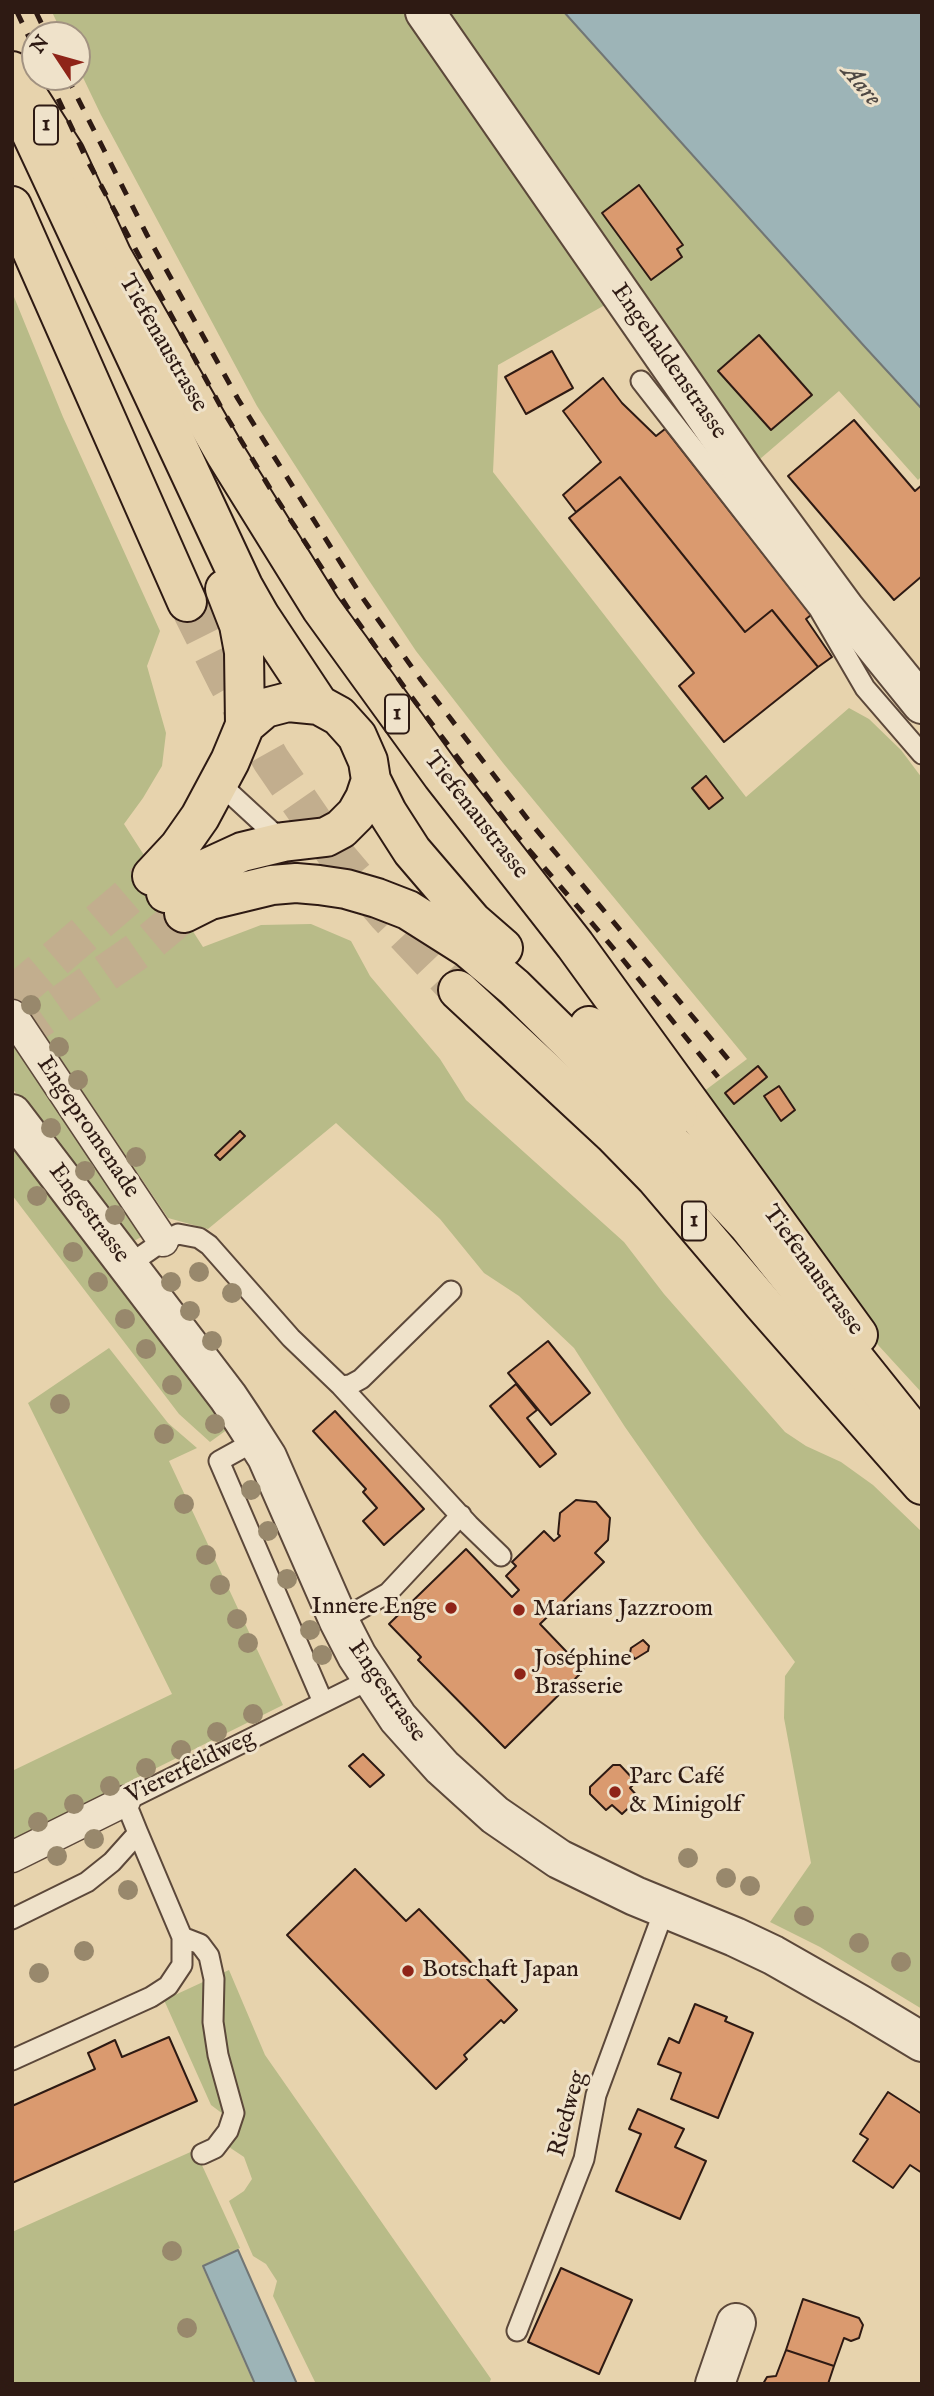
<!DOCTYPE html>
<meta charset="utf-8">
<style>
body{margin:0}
#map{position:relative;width:934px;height:2396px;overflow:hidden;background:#e7d3ad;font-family:"IM FELL English",serif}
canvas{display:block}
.frame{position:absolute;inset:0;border:14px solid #2e1a13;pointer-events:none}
.north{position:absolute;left:21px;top:21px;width:70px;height:70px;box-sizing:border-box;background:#efe2ca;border:2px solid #a29281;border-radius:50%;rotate:306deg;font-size:19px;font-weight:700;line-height:28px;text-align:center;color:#2e1a13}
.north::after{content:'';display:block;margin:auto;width:24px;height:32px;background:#8f2418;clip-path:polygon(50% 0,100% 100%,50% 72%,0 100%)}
</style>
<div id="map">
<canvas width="934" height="2396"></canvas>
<div class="frame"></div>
<div class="north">N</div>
</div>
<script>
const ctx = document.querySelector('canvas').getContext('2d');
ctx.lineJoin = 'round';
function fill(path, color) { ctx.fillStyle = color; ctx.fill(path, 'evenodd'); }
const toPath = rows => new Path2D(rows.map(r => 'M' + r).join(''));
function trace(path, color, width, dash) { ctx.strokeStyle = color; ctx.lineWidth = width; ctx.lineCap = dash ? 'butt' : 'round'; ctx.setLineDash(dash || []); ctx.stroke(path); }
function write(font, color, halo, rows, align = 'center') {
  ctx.font = font + ' "IM FELL English",serif'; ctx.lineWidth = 6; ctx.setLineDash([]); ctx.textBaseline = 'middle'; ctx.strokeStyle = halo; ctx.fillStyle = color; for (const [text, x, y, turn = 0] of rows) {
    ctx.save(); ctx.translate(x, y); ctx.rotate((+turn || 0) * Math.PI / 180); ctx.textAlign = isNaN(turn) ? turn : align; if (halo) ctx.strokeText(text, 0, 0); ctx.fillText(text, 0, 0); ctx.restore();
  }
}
fill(toPath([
 [52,12,564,12,922,409,922,476,918,480,839,391,746,471,621,296,498,365,493,472,746,797,849,708,869,719,901,750,922,778,922,1393,814,1275,685,1102,707,1089,747,1059,503,763,416,651,366,576,257,406,101,115,77,65,77,35,63,35],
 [12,292,63,417,160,631,147,666,166,733,162,766,143,798,124,824,203,947,261,925,311,924,351,941,370,976,440,1059,466,1100,624,1242,664,1294,785,1432,806,1446,841,1462,873,1485,922,1532,922,2009,820,1947,770,1922,811,1863,784,1718,785,1676,795,1662,700,1534,625,1427,574,1348,519,1296,484,1273,440,1219,336,1123,208,1229,168,1218,12,987],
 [12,1040,143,1236,134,1241,127,1239,12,1088],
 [12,1142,202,1392,228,1429,210,1442,179,1414,12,1195],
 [109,1348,168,1423,197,1448,169,1461,283,1705,12,1840,12,1771,172,1694,28,1403],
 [229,1970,265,2055,491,2379,489,2384,316,2384,273,2296,277,2281,266,2264,253,2256,229,2201,244,2191,252,2179,244,2157,229,2147,223,2114,211,2105,164,2000],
 [195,2150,240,2248,202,2266,254,2384,12,2384,12,2232]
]), '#b8bb88');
const water = toPath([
 [564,12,922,12,922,409,865,347,564,12],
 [238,2250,297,2384,255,2384,203,2266,238,2250]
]);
fill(water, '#9db4b7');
trace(water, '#717675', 2);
const building = toPath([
 [639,185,683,245,677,249,682,257,651,280,602,213,639,185],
 [759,335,812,395,771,430,718,371,759,335],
 [552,351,573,388,526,414,505,377,552,351],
 [603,378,622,403,656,436,665,429,811,615,806,619,832,657,818,667,772,610,745,632,620,477,576,512,563,495,601,462,563,411,603,378],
 [854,420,915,491,922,485,922,576,894,600,788,476,854,420],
 [620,477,745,632,772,610,818,667,724,742,679,686,694,673,569,518,620,477],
 [706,776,723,798,709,809,692,788,706,776],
 [758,1066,767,1077,734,1104,725,1093,758,1066],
 [779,1086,795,1110,781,1121,764,1096,779,1086],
 [240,1131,245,1136,220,1160,215,1155,240,1131],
 [548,1341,590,1393,551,1425,508,1373,548,1341],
 [516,1384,537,1410,527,1418,556,1454,540,1467,490,1406,516,1384],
 [335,1411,424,1509,384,1545,363,1521,377,1508,363,1492,366,1489,313,1431,335,1411],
 [576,1500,596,1502,610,1518,608,1540,595,1553,604,1562,540,1624,584,1670,505,1748,418,1660,421,1657,389,1624,466,1549,512,1597,519,1590,506,1576,516,1566,512,1562,544,1531,554,1541,560,1536,558,1534,560,1513,576,1500],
 [643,1640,649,1646,648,1651,635,1659,630,1653,631,1648,643,1640],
 [363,1754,384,1775,370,1787,349,1766,363,1754],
 [613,1765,620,1765,636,1782,630,1788,639,1798,622,1814,612,1805,606,1810,590,1794,590,1787,613,1765],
 [355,1869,406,1921,419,1909,517,2010,504,2023,501,2020,464,2055,467,2059,436,2089,287,1935,355,1869],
 [695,2004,727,2017,725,2021,753,2033,718,2118,671,2099,681,2073,658,2064,669,2038,679,2043,695,2004],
 [169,2037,197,2101,12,2183,12,2106,95,2069,88,2053,115,2040,122,2057,169,2037],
 [888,2092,922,2114,922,2173,910,2165,893,2188,853,2161,868,2139,860,2134,888,2092],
 [638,2109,684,2129,675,2147,706,2161,680,2219,616,2191,641,2134,629,2129,638,2109],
 [561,2268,632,2300,599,2374,528,2342,561,2268],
 [803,2299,859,2318,863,2325,859,2338,851,2341,844,2338,834,2366,786,2350,803,2299],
 [786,2350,834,2366,828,2384,763,2384,767,2377,776,2376,786,2350]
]);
fill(building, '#da9a6f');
trace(building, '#2e1a13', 2);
trace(toPath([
 [187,602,227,682,271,760,337,856,387,915,458,990]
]), '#c2ae8e', 38, [38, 19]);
trace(toPath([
 [12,996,152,876],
 [12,1038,146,945,184,913]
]), '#c2ae8e', 38, [38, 19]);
const service = toPath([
 [641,381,819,609,865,688,922,754],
 [219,783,283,842],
 [127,1266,163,1241,178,1234,199,1238,209,1245,291,1338,341,1386,350,1385,361,1379,451,1291],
 [341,1386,469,1525,501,1556],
 [257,1440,219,1461,323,1702],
 [339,1621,388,1593,461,1515],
 [12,1919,87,1882,112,1862,138,1833,125,1801,371,1679],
 [182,1937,200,1944,209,1956,214,1979,213,2022,218,2055,234,2113,228,2131,215,2148,202,2154],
 [12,2060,151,1997,168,1986,182,1965,182,1937,138,1833],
 [517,2331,584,2159,596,2095,665,1908]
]);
const pedestrian = toPath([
 [12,1015,163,1241],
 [12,1857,125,1801]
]);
const minor = toPath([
 [425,12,745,473,845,609,922,704],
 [715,2384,736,2323]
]);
const tertiary = toPath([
 [12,1114,228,1397,242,1418,267,1457,339,1621,357,1656,398,1718,442,1767,495,1815,559,1859,635,1896,735,1937,773,1955,859,2004,922,2042]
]);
const primary = toPath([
 [12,71,65,154,112,256,226,455,321,608,442,775,575,945,858,1335],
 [12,206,187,602],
 [458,990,613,1134,655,1177,763,1304,922,1485]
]);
const trunk = toPath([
 [12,92,243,586,260,616,319,705],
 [225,589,239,625,244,652,245,725],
 [152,876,179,847,200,817,230,761,245,725,265,708,288,702,319,705,339,716,357,736,368,761,371,780,387,812,412,851,472,921,503,948],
 [166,893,194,874,242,852,283,842,326,837,341,829,356,814,365,798,371,780],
 [184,913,210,900,272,885,296,883,319,885,346,889,377,898,408,910,468,948,514,987,664,1135,747,1224,922,1443],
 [589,1026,637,1070,678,1114]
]);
trace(service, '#5c483a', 23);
trace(pedestrian, '#5c483a', 33);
trace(minor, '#5c483a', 42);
trace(tertiary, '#5c483a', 42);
trace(primary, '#2e1a13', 42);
trace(trunk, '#2e1a13', 42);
trace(service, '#efe2ca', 19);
trace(pedestrian, '#efe2ca', 30);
trace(minor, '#efe2ca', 38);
trace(tertiary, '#efe2ca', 38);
trace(primary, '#e7d3ad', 38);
trace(trunk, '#e7d3ad', 38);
trace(toPath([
 [17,12,35,50],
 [36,12,47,35],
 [48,77,85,156,222,409,271,490,348,608,407,691,518,837,620,956,718,1077],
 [67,77,147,235,238,399,362,597,421,680,529,821,733,1065]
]), '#2e1a13', 5, [12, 12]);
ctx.fillStyle = '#98886c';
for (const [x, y] of [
 [31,1005],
 [59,1047],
 [78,1080],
 [51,1128],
 [136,1157],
 [85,1171],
 [37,1196],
 [115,1215],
 [73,1252],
 [199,1272],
 [98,1282],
 [171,1282],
 [232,1293],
 [190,1311],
 [125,1319],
 [212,1341],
 [146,1349],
 [172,1385],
 [60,1404],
 [215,1424],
 [164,1434],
 [251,1490],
 [184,1504],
 [268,1531],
 [206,1555],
 [287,1579],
 [220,1585],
 [237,1619],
 [310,1630],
 [248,1643],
 [322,1655],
 [253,1714],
 [217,1732],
 [181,1750],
 [146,1768],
 [110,1786],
 [74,1804],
 [38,1822],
 [94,1839],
 [57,1856],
 [688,1858],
 [726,1878],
 [750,1886],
 [128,1890],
 [804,1916],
 [859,1943],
 [84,1951],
 [901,1962],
 [39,1973],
 [172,2251],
 [187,2328]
]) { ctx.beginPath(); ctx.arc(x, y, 10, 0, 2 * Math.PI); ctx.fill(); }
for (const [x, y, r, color] of [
 [451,1608,7,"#8f2418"],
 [519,1610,7,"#8f2418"],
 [520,1674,7,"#8f2418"],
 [615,1792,7,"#8f2418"],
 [408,1971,7,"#8f2418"]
]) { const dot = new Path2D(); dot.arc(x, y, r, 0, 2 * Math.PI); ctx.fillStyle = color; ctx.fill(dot); trace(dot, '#efe2ca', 2.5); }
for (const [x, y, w] of [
 [46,125,24],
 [397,714,24],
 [694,1221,24]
]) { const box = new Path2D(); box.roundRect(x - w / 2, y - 19.5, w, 39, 5); ctx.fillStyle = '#efe2ca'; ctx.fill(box); trace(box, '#2e1a13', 2); }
write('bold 23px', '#2e1a13', null, [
 ["1",46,125],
 ["1",397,714],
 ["1",694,1221]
]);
write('24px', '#2e1a13', '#efe2ca', [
 ["Tiefenaustrasse",162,344,60],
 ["Engehaldenstrasse",668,362,55],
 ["Tiefenaustrasse",475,816,52],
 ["Engepromenade",87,1128,56],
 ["Engestrasse",88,1214,53],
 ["Tiefenaustrasse",812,1271,54],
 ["Engestrasse",386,1692,55],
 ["Viererfeldweg",191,1768,-26],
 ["Riedweg",569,2114,-75]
]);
write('24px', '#2e1a13', '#efe2ca', [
 ["Innere Enge",437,1608,"right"],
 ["Marians Jazzroom",533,1610],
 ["Joséphine",534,1660],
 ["Brasserie",534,1688],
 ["Parc Café",629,1778],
 ["& Minigolf",629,1806],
 ["Botschaft Japan",422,1971]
], 'left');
write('italic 26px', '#4f4844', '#efe2ca', [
 ["Aare",860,86,50]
]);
</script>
